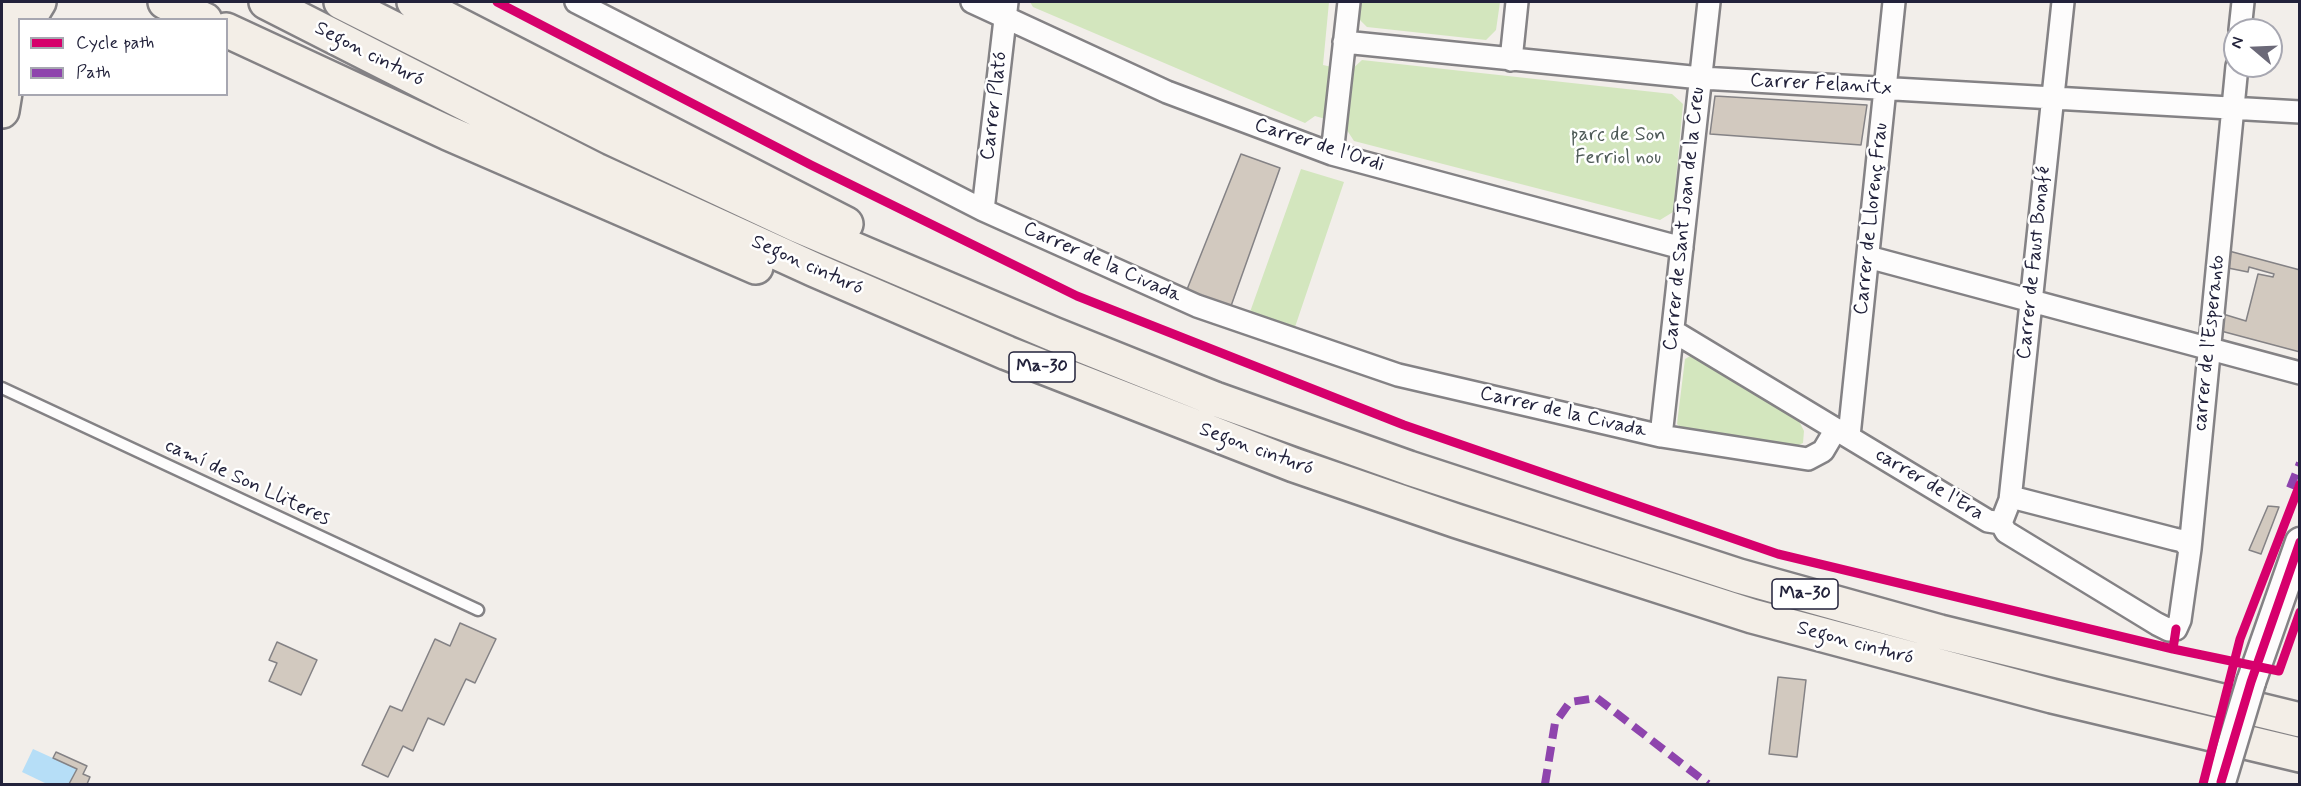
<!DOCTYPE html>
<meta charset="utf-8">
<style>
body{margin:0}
#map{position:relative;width:2301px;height:786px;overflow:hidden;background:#f2eeea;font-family:Mynerve,sans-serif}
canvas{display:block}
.frame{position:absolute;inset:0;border:3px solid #22223b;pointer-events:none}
.legend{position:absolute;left:18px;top:18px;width:210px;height:78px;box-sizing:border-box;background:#fff;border:2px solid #a7a7b1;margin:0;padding:8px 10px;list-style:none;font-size:18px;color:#22223b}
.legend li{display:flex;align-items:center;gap:12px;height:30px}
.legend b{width:30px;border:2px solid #a7a7b1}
.north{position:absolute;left:2223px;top:18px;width:60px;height:60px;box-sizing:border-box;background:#fff;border:2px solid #a7a7b1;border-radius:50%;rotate:289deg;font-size:16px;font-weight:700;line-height:24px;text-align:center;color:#22223b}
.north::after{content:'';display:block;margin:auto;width:21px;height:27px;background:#6b6978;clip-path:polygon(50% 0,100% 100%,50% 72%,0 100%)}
</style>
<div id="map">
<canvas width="2301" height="786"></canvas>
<div class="frame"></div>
<ul class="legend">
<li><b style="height:8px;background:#d6006c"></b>Cycle path</li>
<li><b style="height:8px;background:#8e44ad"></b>Path</li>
</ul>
<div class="north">N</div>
</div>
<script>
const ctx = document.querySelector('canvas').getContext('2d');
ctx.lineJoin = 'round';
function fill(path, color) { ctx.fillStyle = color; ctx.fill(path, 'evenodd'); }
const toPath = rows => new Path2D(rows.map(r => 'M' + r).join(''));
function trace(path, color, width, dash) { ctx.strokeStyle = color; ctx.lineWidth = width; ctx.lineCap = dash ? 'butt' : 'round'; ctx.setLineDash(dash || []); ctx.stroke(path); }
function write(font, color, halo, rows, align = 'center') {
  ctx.font = font + ' Mynerve,sans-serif'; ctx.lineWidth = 5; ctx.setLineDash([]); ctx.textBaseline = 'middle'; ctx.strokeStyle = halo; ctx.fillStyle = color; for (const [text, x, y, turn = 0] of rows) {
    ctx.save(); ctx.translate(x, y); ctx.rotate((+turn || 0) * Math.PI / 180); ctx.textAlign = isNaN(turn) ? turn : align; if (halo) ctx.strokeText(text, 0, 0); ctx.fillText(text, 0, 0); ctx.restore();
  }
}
fill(toPath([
 [1030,2,1329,2,1323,65,1350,71,1362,60,1672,94,1683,104,1673,212,1660,220,1354,141,1343,124,1315,116,1305,123,1033,7],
 [1360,2,1500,2,1496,30,1486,40,1367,27,1358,18],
 [1301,169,1344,182,1295,327,1250,312],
 [1692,355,1799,421,1804,431,1803,443,1792,448,1686,432,1677,424,1685,359]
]), '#d3e6be');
fill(toPath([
 [33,749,77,769,69,784,47,784,22,772]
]), '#b6def7');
const building = toPath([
 [1715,96,1867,105,1861,145,1710,134,1715,96],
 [1241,154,1280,168,1231,306,1186,292,1241,154],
 [2229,251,2300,270,2300,352,2221,331,2223,314,2246,321,2258,274,2273,277,2274,274,2249,267,2248,272,2228,268,2229,251],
 [2268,506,2279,507,2261,554,2249,550,2268,506],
 [460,623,496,639,475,683,466,679,444,725,428,718,413,751,403,746,388,777,362,765,390,706,402,711,435,639,450,646,460,623],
 [277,642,317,660,301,695,269,681,277,663,269,660,277,642],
 [1778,677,1806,680,1797,757,1769,754,1778,677],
 [56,752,87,766,83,774,90,777,87,784,69,784,77,769,53,758,56,752]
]);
fill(building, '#d2c9bf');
trace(building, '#848285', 1.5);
const lane = toPath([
 [2,388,478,610]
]);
const street = toPath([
 [576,2,983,210,1197,306,1398,375,1661,436,1808,459,1823,451,1836,429],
 [972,2,1167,92,1332,154,1682,248],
 [2240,30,2243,2],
 [1344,42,1701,78,2300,112],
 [1511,60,1517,2],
 [1332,154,1349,2],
 [983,210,1007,2],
 [1868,257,2300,373],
 [1673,331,1988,521,2001,523,2006,532,2157,624,2169,630,2176,629,2180,620,2190,549,2237,66],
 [1661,436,1709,2],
 [1849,436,1894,2],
 [2010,500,2019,499,2174,539,2183,541,2190,549],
 [2001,523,2010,500,2063,2]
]);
const secondary = toPath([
 [2251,682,2300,542]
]);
const primary = toPath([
 [28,20,39,2],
 [2,111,8,74,12,2]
]);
const highway = toPath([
 [165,2,205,20],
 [266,2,596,170,815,270,1007,353,1294,465,1457,521,1752,616,2052,696,2300,755],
 [341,2,609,137,797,225,1053,334,1215,399,1409,468,1739,576,1940,632,2300,720],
 [414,2,846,224],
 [226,30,448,133,756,267]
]);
trace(lane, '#848285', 15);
trace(street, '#848285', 26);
trace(secondary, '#848285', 33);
trace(primary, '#848285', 38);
trace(highway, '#848285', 38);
trace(lane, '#fdfcfc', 10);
trace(street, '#fdfcfc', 21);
trace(secondary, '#fdfcfc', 28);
trace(primary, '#f3eee7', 33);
trace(highway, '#f3eee7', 33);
const secondaryBridge = toPath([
 [2221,782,2251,682]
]);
trace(secondaryBridge, '#848285', 33, []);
trace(secondaryBridge, '#fdfcfc', 28);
trace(toPath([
 [2290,488,2300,463],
 [1545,784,1555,723,1570,702,1597,698,1708,784]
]), '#8e44ad', 8, [15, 8]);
trace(toPath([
 [497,2,811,165,1077,296,1404,425,1778,554,2173,649,2176,629],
 [2173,649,2279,671,2300,612],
 [2221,782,2251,682,2300,542],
 [2203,784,2240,639,2300,484]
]), '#d6006c', 9);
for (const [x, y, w] of [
 [1042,367,66],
 [1805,594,66]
]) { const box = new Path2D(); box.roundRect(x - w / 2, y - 15, w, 30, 4.5); ctx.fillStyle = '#fff'; ctx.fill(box); trace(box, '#22223b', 1.5); }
write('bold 18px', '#22223b', null, [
 ["Ma-30",1042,367],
 ["Ma-30",1805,594]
]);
write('20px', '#22223b', '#fff', [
 ["Segon cinturó",369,55,27],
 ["Carrer Felanitx",1821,85,3],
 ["Carrer Plató",995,106,-83],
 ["Carrer de l'Ordi",1319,146,18],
 ["Carrer de Sant Joan de la Creu",1685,219,-84],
 ["Carrer de Llorenç Frau",1872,219,-84],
 ["Carrer de la Civada",1102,263,24],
 ["Carrer de Faust Bonafé",2035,263,-84],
 ["Segon cinturó",807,266,24],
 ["carrer de l'Esperanto",2210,343,-84],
 ["Carrer de la Civada",1563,413,13],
 ["Segon cinturó",1256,450,20],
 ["camí de Son Lliteres",247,483,25],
 ["carrer de l'Era",1929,485,31],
 ["Segon cinturó",1855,644,15]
]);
write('20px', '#4f5b58', '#fff', [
 ["parc de Son",1618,136],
 ["Ferriol nou",1618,159]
]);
</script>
